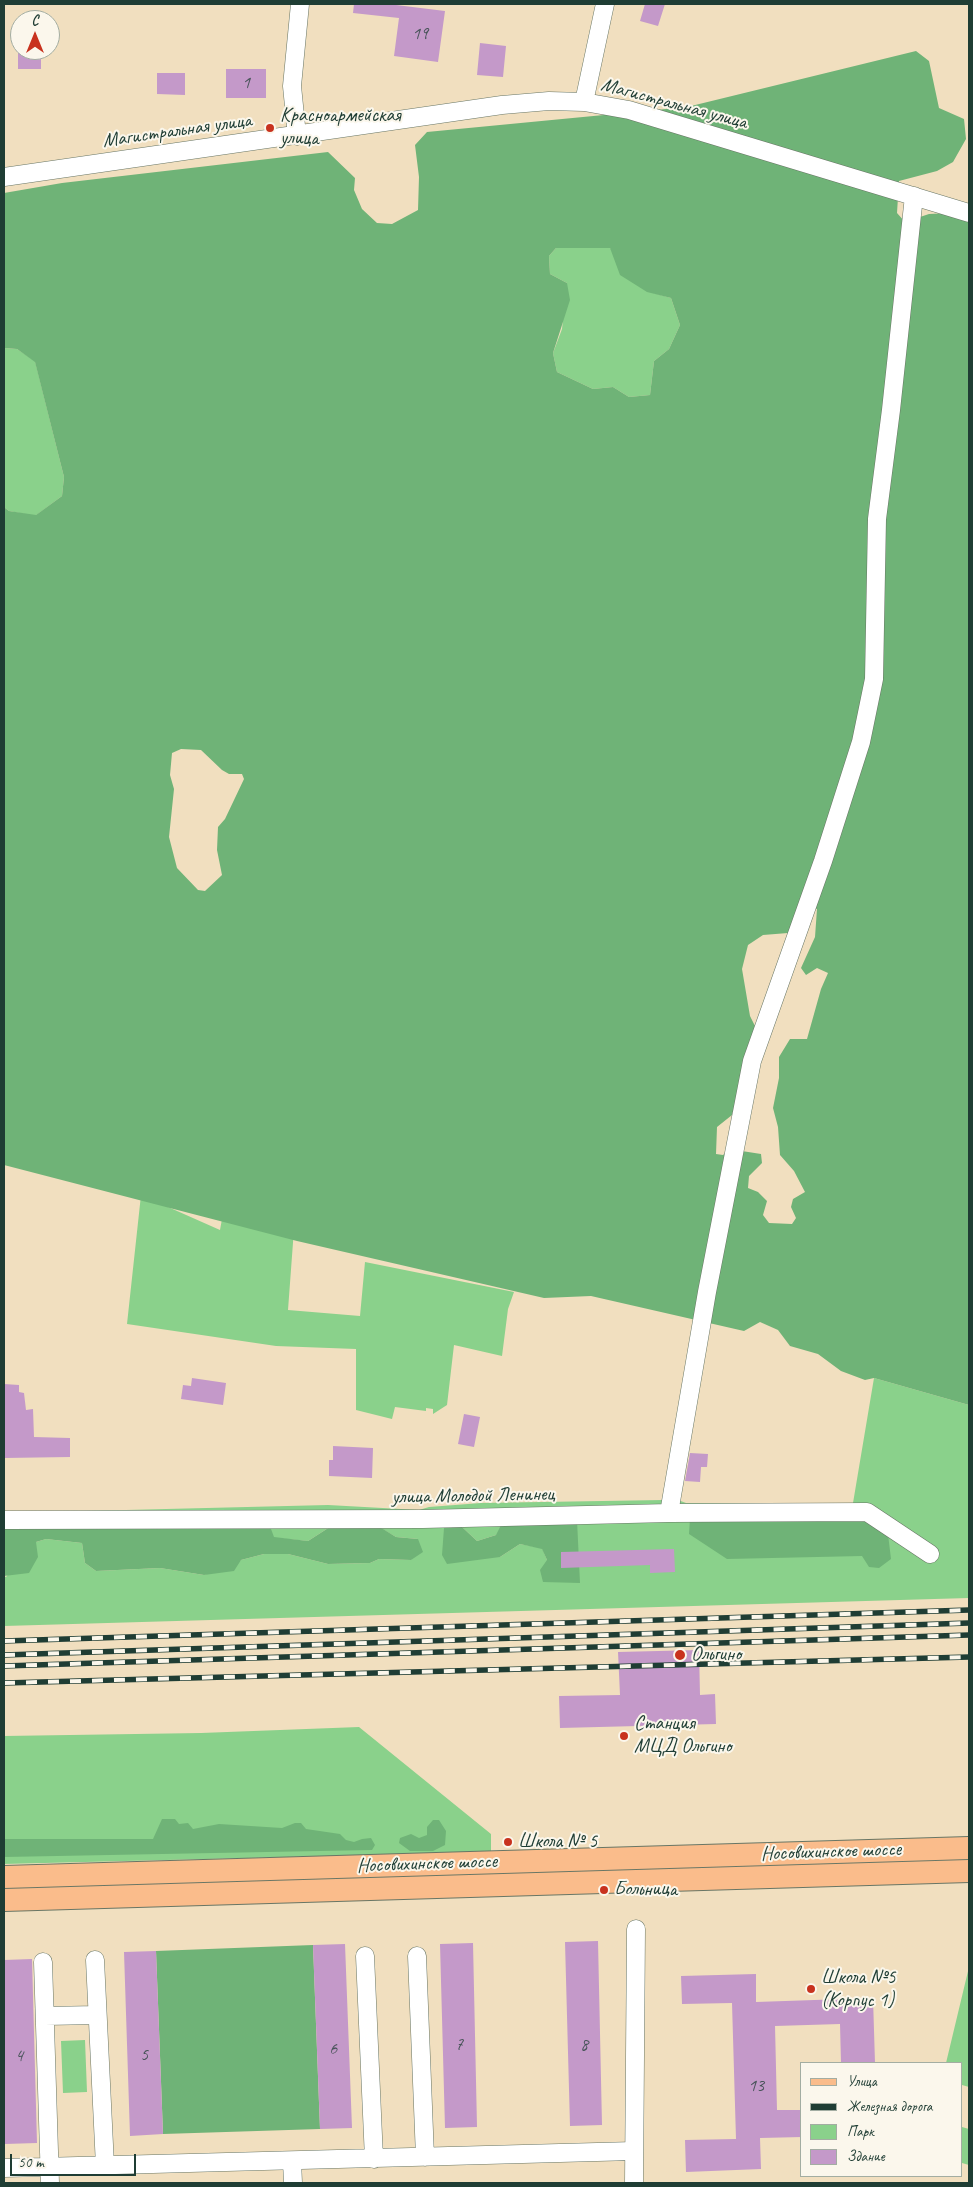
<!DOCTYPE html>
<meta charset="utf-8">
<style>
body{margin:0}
#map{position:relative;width:973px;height:2187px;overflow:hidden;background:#f1dfbf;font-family:Caveat,sans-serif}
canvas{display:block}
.frame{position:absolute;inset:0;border:5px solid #1f3d34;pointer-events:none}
.legend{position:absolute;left:800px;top:2062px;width:162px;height:115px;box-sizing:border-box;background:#fbf7ec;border:1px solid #a3ada2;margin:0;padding:6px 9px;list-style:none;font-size:15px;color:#1f3d34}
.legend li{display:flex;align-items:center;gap:10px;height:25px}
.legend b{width:25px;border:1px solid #a3ada2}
.north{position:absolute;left:10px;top:10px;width:50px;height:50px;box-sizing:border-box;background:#fbf7ec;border:1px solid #a3ada2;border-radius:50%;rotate:0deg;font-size:14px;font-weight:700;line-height:20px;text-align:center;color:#1f3d34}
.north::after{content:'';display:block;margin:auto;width:18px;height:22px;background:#c8321e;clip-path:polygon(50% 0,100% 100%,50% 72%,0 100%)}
.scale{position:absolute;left:10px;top:2154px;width:126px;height:22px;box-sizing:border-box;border:2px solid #1f3d34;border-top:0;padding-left:6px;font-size:15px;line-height:18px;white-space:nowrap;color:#1f3d34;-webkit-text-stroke:4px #fbf7ec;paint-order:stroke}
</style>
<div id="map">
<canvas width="973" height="2187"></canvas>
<div class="frame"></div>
<ul class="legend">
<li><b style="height:6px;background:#fabc8b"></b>Улица</li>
<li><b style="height:6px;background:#1f3d34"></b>Железная дорога</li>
<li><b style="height:14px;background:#8ad18b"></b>Парк</li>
<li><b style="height:14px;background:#c499c9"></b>Здание</li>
</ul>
<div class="north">С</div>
<div class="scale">50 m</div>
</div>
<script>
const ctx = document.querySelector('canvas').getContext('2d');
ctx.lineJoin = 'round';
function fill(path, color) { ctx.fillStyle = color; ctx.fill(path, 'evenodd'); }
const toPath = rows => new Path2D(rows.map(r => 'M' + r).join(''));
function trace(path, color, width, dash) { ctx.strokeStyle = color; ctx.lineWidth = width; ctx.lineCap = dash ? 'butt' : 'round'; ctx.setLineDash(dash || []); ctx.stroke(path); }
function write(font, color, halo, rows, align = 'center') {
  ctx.font = font + ' Caveat,sans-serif'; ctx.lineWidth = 4; ctx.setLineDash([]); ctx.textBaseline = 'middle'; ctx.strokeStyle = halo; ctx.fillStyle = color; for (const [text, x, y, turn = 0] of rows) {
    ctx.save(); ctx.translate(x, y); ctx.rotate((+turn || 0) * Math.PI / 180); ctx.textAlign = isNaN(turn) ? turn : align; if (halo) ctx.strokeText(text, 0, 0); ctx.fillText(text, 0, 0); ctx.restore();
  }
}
fill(toPath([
 [556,248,610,248,647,291,671,298,680,325,669,349,654,361,650,395,629,397,613,387,593,389,557,372,553,353,562,329,567,283,550,274,549,256],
 [4,348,17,349,35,361,64,477,62,496,35,516,9,511,4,507],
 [141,1195,220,1230,222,1219,294,1229,288,1310,360,1316,365,1262,514,1292,508,1309,502,1356,454,1345,447,1405,433,1414,433,1409,426,1408,426,1411,395,1407,392,1419,356,1410,356,1349,276,1346,127,1324],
 [874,1378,969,1405,969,1598,4,1626,4,1576,6,1577,36,1542,46,1539,82,1543,85,1563,96,1571,160,1568,204,1575,241,1560,264,1554,288,1554,328,1564,370,1563,379,1559,411,1560,418,1539,396,1537,374,1524,336,1523,308,1541,4,1513,328,1505,419,1510,429,1507,481,1503,663,1500,678,1500,686,1503,853,1503],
 [576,1520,547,1560,542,1548,520,1544,500,1557,445,1528,461,1526,477,1541,496,1535],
 [359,1727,491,1834,491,1852,4,1864,4,1736,201,1733],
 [969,1967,969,2087,962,2085,962,2063,946,2063],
 [85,2040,87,2092,63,2093,61,2041],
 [962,2127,969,2129,969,2165,962,2163]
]), '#8ad18b');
fill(toPath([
 [916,51,929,61,939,108,964,119,966,139,953,162,937,171,899,181,897,213,905,222,929,214,950,213,969,219,969,1405,874,1378,865,1380,841,1371,818,1354,790,1346,778,1330,760,1322,744,1331,591,1296,544,1298,297,1241,4,1165,4,507,9,511,36,515,62,496,64,477,35,362,17,349,4,348,4,193,62,183,328,152,355,178,354,190,362,209,377,223,392,224,418,210,419,177,415,145,427,132,687,107],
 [556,248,610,248,620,275,647,292,671,298,680,325,669,349,654,361,650,395,629,397,613,387,593,389,557,372,553,353,570,300,567,283,550,274,549,256],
 [181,749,201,750,222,770,229,774,242,774,244,779,225,819,218,827,217,850,222,875,205,891,198,890,177,868,169,837,174,789,170,775,172,753],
 [805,905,817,909,815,937,801,968,806,975,817,968,828,973,821,989,807,1039,790,1039,779,1057,779,1078,773,1108,778,1127,780,1155,794,1171,805,1192,793,1199,791,1207,796,1218,792,1224,769,1223,763,1215,767,1201,758,1192,748,1188,749,1176,762,1163,761,1154,729,1149,723,1155,716,1154,717,1127,732,1115,756,1028,750,1016,742,969,748,945,763,935,788,933],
 [690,1518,871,1518,887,1526,891,1559,879,1568,869,1567,862,1556,727,1559,689,1534],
 [577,1520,580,1583,543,1582,540,1570,547,1560,542,1549,520,1544,500,1557,447,1564,442,1555,444,1528,461,1526,477,1541,496,1535,502,1523],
 [268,1521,274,1537,308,1541,336,1523,375,1524,396,1537,418,1539,423,1552,411,1560,379,1559,370,1563,328,1564,288,1554,264,1554,241,1560,234,1571,204,1575,160,1568,96,1571,85,1563,82,1543,46,1539,36,1542,38,1557,29,1573,4,1576,4,1526],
 [162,1819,175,1819,179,1824,188,1823,193,1829,219,1824,282,1828,295,1823,301,1823,306,1829,340,1834,346,1840,354,1842,362,1839,371,1838,375,1845,372,1850,4,1857,4,1839,153,1839],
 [433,1820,439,1820,446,1831,445,1845,433,1851,410,1851,399,1843,400,1838,411,1834,419,1838,427,1835,427,1827],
 [313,1945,320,2129,163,2134,156,1951]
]), '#6fb377');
fill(toPath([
 [354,4,388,4,445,11,438,62,394,56,399,18,353,13],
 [645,4,665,4,658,26,640,21],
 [480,43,506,46,503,77,477,75],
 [18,50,41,50,41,69,18,69],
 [226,69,266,69,266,98,226,98],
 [157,73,185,73,185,95,157,94],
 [192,1378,226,1383,223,1405,181,1399,183,1385,191,1386],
 [4,1384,19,1385,19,1392,24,1393,26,1410,33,1409,34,1437,70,1438,70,1457,4,1458],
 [464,1414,480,1417,474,1447,458,1444],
 [333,1446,373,1448,372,1478,329,1476,329,1460,333,1460],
 [690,1453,708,1454,707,1467,701,1467,700,1482,685,1481],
 [674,1549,675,1572,650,1573,650,1565,561,1568,561,1552],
 [699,1650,700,1695,715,1694,716,1724,560,1728,559,1696,620,1695,618,1652],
 [598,1941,602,2125,570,2126,565,1942],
 [473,1943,477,2127,445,2128,440,1944],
 [345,1944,352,2128,320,2129,313,1945],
 [156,1951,163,2134,130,2136,124,1952],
 [32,1959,37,2143,5,2144,4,1960],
 [756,1974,756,2002,873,1998,875,2063,841,2063,840,2024,775,2026,777,2110,802,2110,802,2137,760,2138,761,2169,686,2172,685,2140,736,2139,732,2003,682,2004,681,1976]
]), '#c499c9');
const minor = toPath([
 [584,102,605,4],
 [297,136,292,86,300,4],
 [4,177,502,105,549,101,584,102,629,110,969,213],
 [669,1513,707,1292,752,1061,823,861,861,742,874,679,877,519,891,410,914,196],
 [4,1520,423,1519,669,1513,867,1512,930,1554],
 [365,1956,374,2159],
 [417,1956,425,2157],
 [95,1960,105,2166],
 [43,1962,50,2183],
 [45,2016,97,2015],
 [292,2161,293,2183],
 [4,2168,634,2151],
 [634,2183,636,1929]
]);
const major = toPath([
 [4,1877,969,1848],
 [4,1900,969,1871]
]);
trace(minor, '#687665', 19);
trace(major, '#687665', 24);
trace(minor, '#fff', 18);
trace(major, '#fabc8b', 22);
const rail = toPath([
 [4,1641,969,1610],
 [4,1655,969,1623],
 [4,1666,969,1635],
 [4,1683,969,1657]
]);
trace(rail, '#1f3d34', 5.5);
trace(rail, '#fbf7ec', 4, [11]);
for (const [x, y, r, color] of [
 [270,128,5,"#c8321e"],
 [680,1655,6,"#c8321e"],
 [624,1736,5,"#c8321e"],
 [508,1842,5,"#c8321e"],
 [604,1890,5,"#c8321e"],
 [811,1989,5,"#c8321e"]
]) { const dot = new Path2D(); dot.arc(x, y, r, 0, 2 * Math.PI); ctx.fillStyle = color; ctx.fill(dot); trace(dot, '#fbf7ec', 2); }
write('18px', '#485459', null, [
 ["19",420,34],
 ["1",246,83],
 ["7",459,2045],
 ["8",584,2045],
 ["6",333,2049],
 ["5",144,2055],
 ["4",19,2056],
 ["13",756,2086]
]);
write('20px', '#1f3d34', '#fbf7ec', [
 ["Магистральная улица",674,104,15],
 ["Магистральная улица",177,131,-8],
 ["улица Молодой Ленинец",473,1496,-1],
 ["Носовихинское шоссе",831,1852,-2],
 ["Носовихинское шоссе",427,1864,-2]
]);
write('20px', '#1f3d34', '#fbf7ec', [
 ["Красноармейская",280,116],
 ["улица",280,139],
 ["Ольгино",691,1655],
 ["Станция",634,1724],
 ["МЦД Ольгино",634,1747],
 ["Школа № 5",518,1842],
 ["Больница",614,1890],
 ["Школа №5",821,1978],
 ["(Корпус 1)",821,2001]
], 'left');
</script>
